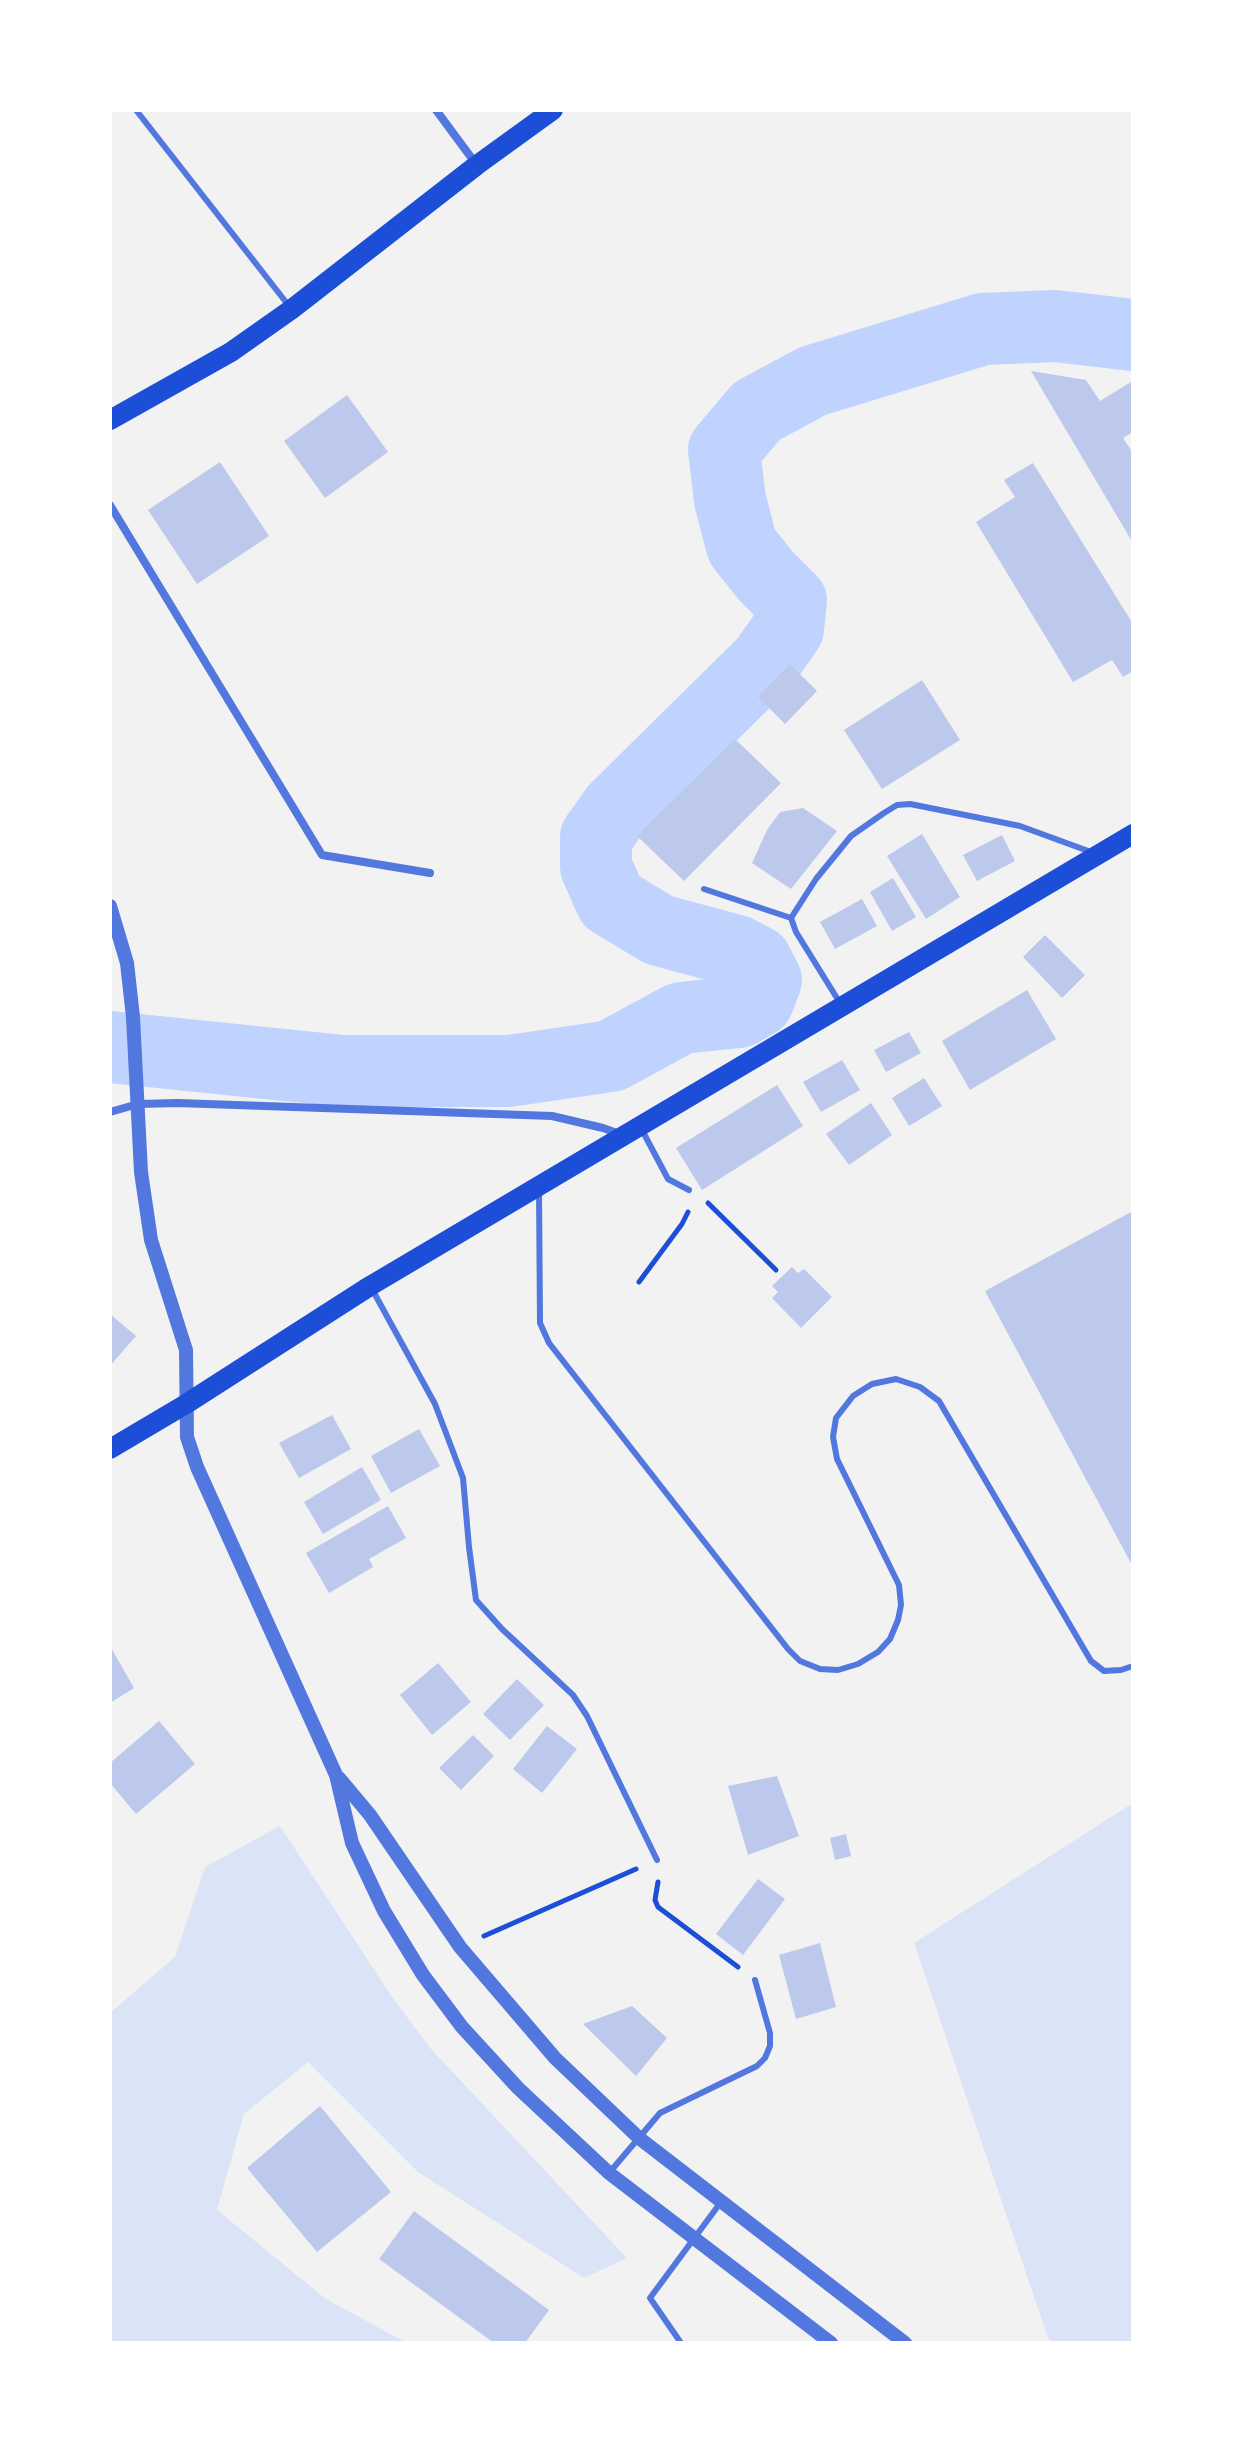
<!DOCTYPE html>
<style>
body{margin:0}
#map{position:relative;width:1243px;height:2453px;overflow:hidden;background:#f2f2f2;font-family:"Source Sans 3",sans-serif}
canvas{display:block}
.frame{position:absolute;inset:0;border:112px solid #fff;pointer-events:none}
</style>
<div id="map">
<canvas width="1243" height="2453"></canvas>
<div class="frame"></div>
</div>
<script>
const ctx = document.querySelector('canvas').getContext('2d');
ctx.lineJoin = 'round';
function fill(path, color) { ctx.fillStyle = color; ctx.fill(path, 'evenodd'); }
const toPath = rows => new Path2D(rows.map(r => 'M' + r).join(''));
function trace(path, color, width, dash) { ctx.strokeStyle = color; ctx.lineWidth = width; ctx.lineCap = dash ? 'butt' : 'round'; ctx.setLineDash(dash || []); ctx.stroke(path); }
fill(toPath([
 [1133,1803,1133,2343,1054,2343,1048,2338,914,1943],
 [280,1826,392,1997,431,2049,627,2258,584,2278,418,2172,308,2062,244,2114,217,2210,326,2299,407,2343,110,2343,110,2013,175,1957,205,1867]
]), '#dbe4f7');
trace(toPath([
 [110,1047,343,1071,509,1071,611,1056,681,1018,739,1012,758,1001,766,980,756,961,737,951,659,930,611,901,596,867,596,837,616,809,765,662,788,629,791,601,766,576,742,546,730,500,724,450,757,411,813,381,983,329,1055,326,1133,335]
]), '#bfd3fe', 72);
fill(toPath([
 [1031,371,1086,380,1100,401,1131,382,1133,432,1123,438,1133,453,1133,543],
 [347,395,388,452,325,498,284,441],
 [220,462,269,536,197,584,148,510],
 [1033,463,1133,624,1133,671,1123,677,1112,660,1073,682,976,522,1015,497,1004,480],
 [790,664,817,691,785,724,758,697],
 [922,680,960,740,882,789,844,730],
 [735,739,781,783,684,881,637,836],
 [803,808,837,831,791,889,752,863,767,830,780,812],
 [922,834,960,897,926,919,887,856],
 [1002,835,1015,861,977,881,963,855],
 [893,878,916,917,892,931,870,892],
 [862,899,877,926,835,949,820,922],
 [1045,935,1085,975,1062,998,1023,957],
 [1027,990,1056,1039,970,1090,942,1041],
 [909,1032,921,1053,886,1072,874,1050],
 [842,1060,860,1090,821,1112,803,1082],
 [924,1078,942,1106,909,1126,892,1098],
 [777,1085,803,1126,702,1190,676,1148],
 [871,1103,892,1135,849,1165,826,1134],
 [1133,1211,1133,1567,985,1291],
 [792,1267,798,1273,804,1269,832,1297,801,1328,772,1298,778,1292,772,1286],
 [110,1314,136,1336,110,1366],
 [332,1415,351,1449,299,1478,279,1443],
 [419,1429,440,1466,391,1493,371,1456],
 [362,1467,381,1500,323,1534,304,1502],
 [388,1506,406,1538,369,1559,373,1567,329,1593,306,1553],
 [110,1646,134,1688,110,1703],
 [438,1663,471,1702,432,1735,400,1695],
 [517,1679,544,1705,510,1740,483,1714],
 [159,1721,195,1764,136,1814,110,1783,110,1763],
 [547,1726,577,1749,542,1793,513,1769],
 [473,1735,494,1756,461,1790,439,1768],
 [777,1776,799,1836,748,1855,728,1786],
 [846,1834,851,1856,835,1860,830,1838],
 [758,1879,785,1899,743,1955,716,1934],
 [820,1943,836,2007,796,2019,779,1955],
 [632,2006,667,2038,636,2076,583,2024],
 [320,2106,391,2192,317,2252,247,2168],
 [414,2211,549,2310,525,2343,494,2343,379,2259]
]), '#bdc9ec');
trace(toPath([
 [708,1203,776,1270],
 [639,1282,682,1224,688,1212],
 [658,1882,655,1900,658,1907,738,1967],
 [484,1936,636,1869]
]), '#1d4ed8', 5);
trace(toPath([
 [136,110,289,306],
 [704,889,791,918],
 [840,1003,796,932,791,918,816,879,851,836,884,813,897,805,910,804,1020,826,1091,852],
 [642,1130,668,1179,689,1190],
 [539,1190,540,1323,549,1343,788,1649,800,1661,820,1669,838,1670,858,1664,878,1652,890,1639,898,1620,901,1605,899,1585,837,1459,833,1437,836,1418,853,1396,872,1384,896,1379,920,1387,939,1401,1091,1661,1104,1671,1121,1670,1133,1666],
 [372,1289,435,1404,463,1478,469,1547,476,1600,502,1629,573,1695,587,1716,657,1860],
 [609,2173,660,2113,757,2066,765,2058,770,2046,770,2033,755,1980],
 [681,2343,650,2298,721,2202]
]), '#5277de', 6);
trace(toPath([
 [436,110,476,164],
 [110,505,322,855,430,873],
 [110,1112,138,1104,178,1103,552,1116,603,1128,620,1134]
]), '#5277de', 8);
trace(toPath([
 [110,906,127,963,133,1017,141,1172,151,1240,186,1350,187,1437,197,1467,336,1775,352,1843,384,1911,423,1975,462,2027,518,2088,609,2173,831,2343],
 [339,1778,370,1815,460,1947,555,2058,639,2138,905,2343]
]), '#5277de', 14);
trace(toPath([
 [110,420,231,352,292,309,477,165,553,110],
 [110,1449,186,1404,370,1286,1133,834]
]), '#1d4ed8', 20);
</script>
